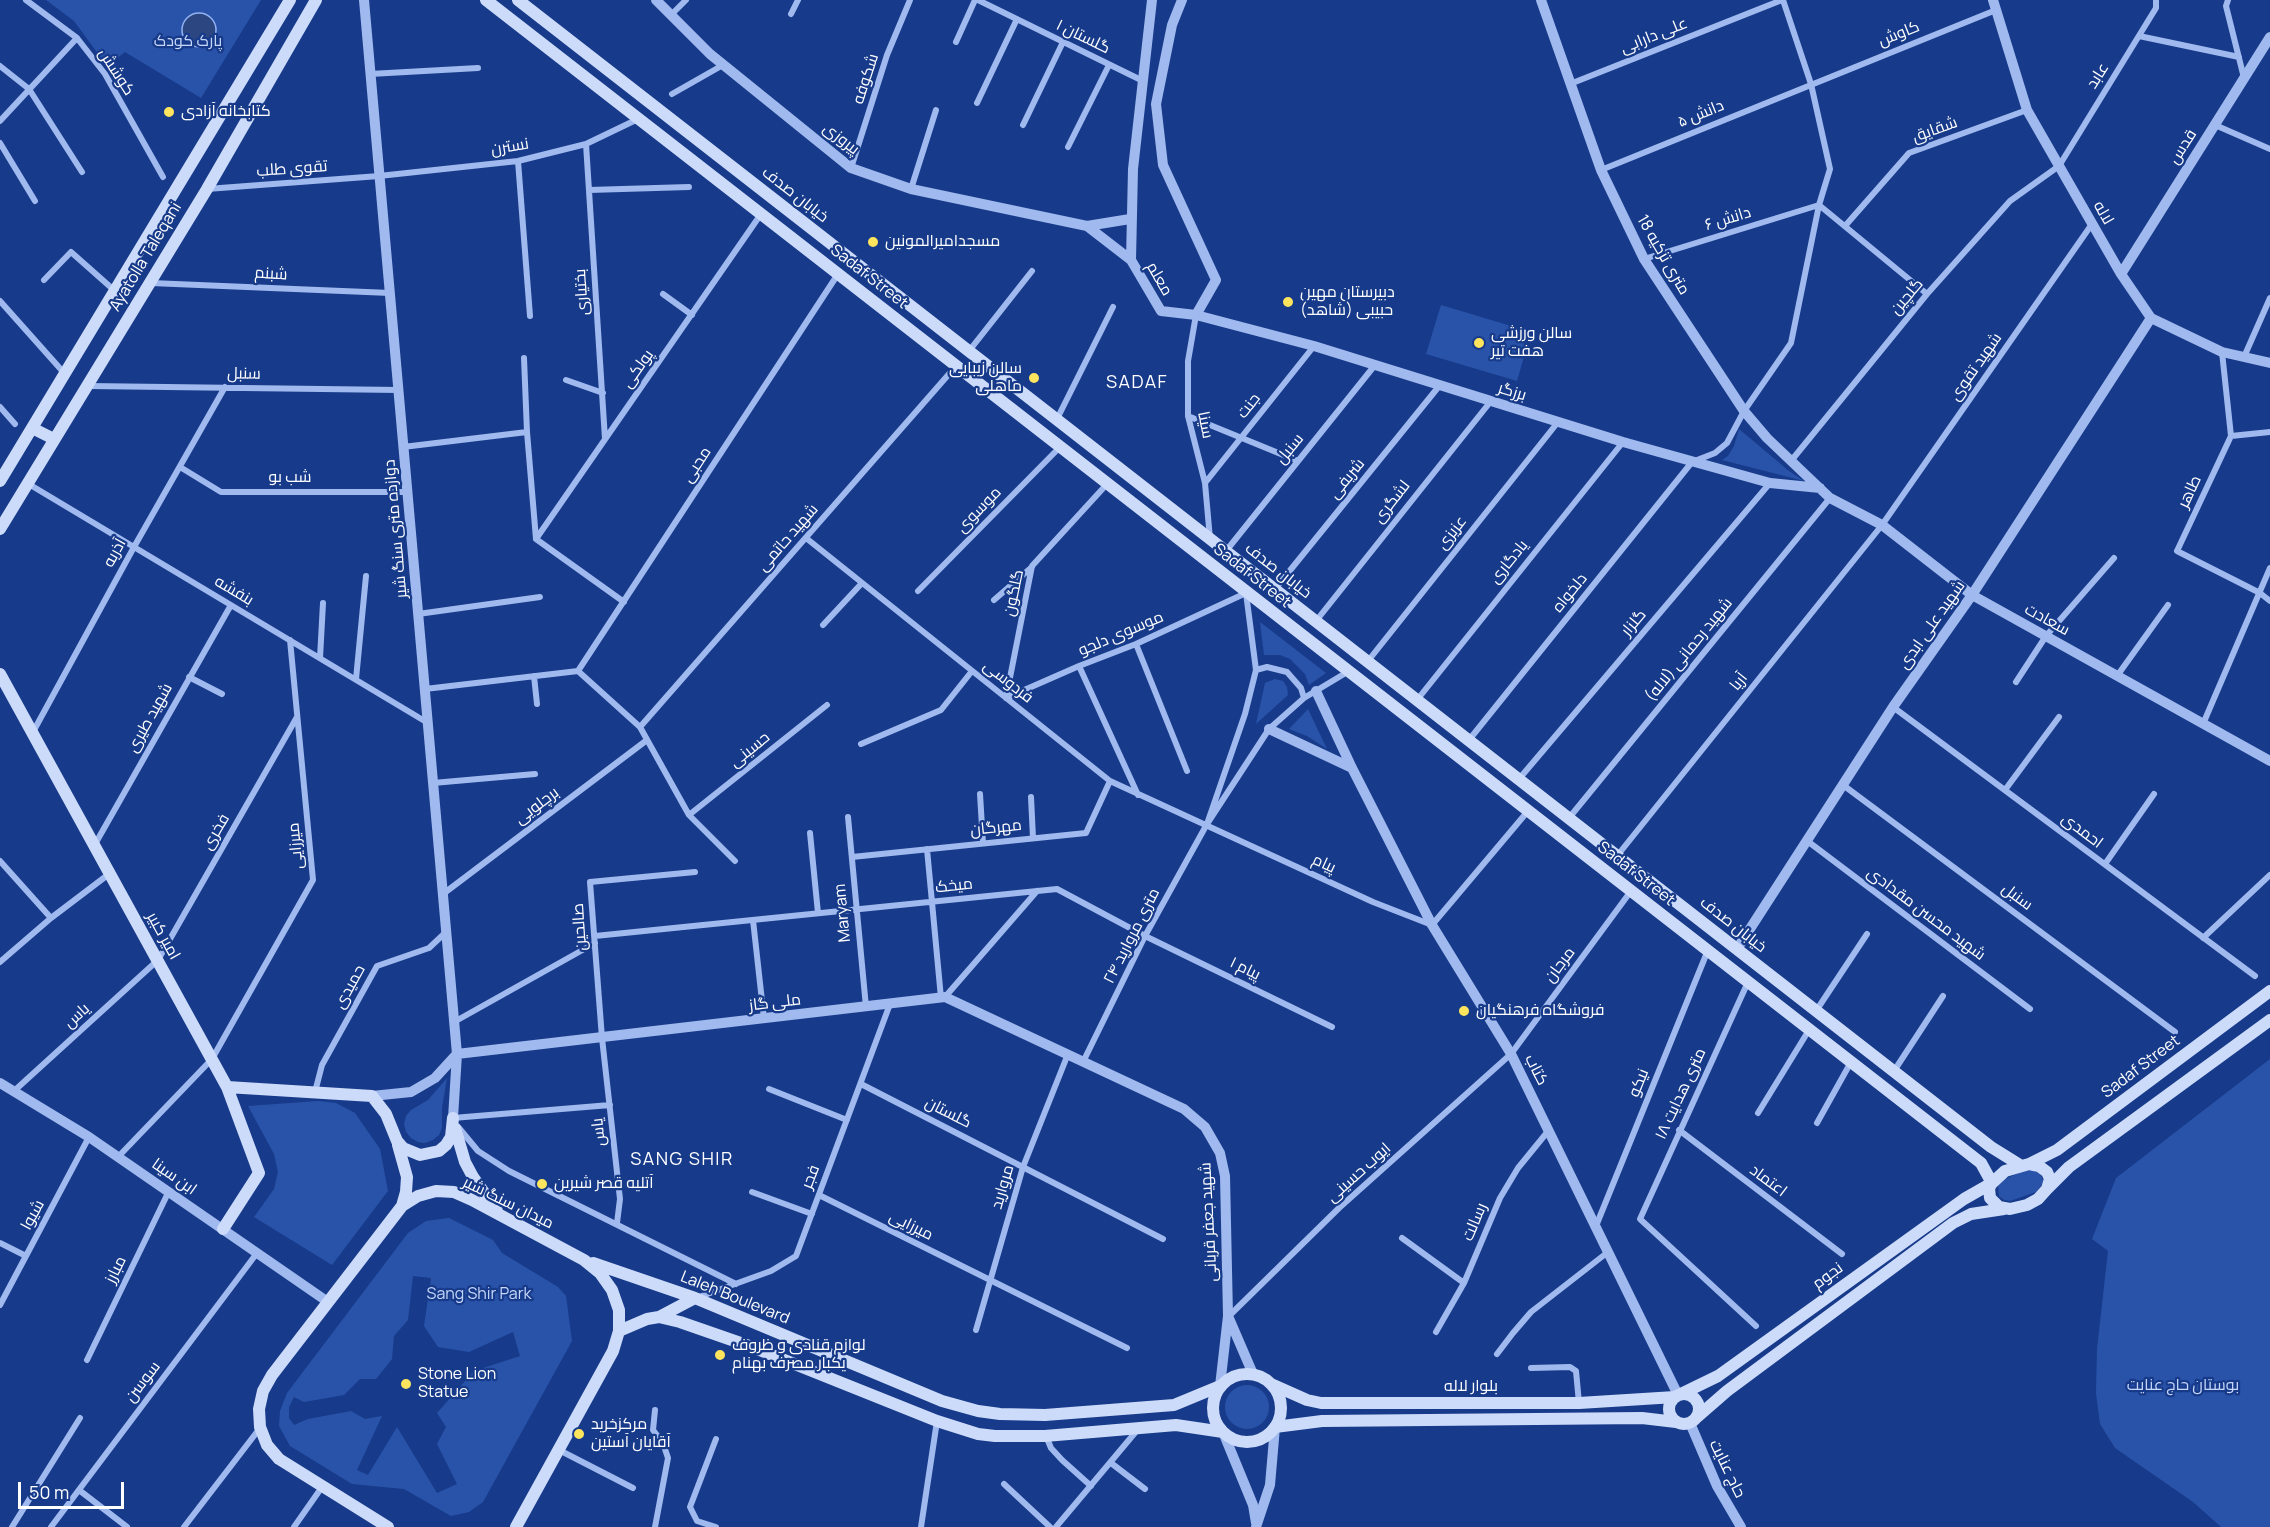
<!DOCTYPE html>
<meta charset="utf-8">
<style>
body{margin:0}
#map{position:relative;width:2270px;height:1527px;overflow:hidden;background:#173b8a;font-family:Manrope,sans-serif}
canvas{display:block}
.scale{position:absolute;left:18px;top:1482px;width:106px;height:27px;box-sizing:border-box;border:3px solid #fff;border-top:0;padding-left:8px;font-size:18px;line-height:21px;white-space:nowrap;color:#fff;-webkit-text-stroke:4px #173b8a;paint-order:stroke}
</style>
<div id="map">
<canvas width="2270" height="1527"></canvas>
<div class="scale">50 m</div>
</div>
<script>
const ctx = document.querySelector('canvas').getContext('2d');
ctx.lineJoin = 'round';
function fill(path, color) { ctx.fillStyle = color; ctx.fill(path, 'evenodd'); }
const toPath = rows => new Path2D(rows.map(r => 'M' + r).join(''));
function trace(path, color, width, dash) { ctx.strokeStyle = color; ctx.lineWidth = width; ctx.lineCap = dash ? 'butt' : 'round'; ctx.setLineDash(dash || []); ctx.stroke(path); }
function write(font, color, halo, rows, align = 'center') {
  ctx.font = font + ' Manrope,Cairo,sans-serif'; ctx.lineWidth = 4.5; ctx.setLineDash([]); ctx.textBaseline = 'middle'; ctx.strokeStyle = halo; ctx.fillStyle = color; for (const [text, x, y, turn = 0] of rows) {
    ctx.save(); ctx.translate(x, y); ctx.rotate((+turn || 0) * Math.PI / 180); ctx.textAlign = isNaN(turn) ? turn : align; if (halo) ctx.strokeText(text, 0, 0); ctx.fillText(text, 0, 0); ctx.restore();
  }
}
fill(toPath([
 [46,0,261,0,201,98,125,52,107,66,74,21],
 [1441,305,1531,332,1517,381,1426,354],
 [1739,429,1789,471,1804,481,1722,460,1728,456,1734,446],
 [1260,622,1326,673,1309,685,1305,674,1290,659,1280,655,1264,655],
 [1275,679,1283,681,1287,687,1288,695,1256,724,1265,683],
 [1308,709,1327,749,1307,736,1289,729],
 [2270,1059,2270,1527,2221,1527,2193,1502,2115,1448,2100,1424,2096,1393,2097,1349,2108,1251,2092,1239,2116,1178],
 [447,1078,442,1108,442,1128,439,1135,433,1140,425,1143,418,1142,411,1138,406,1132,404,1124,406,1116,411,1110,428,1100],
 [318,1101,336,1103,355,1113,380,1149,388,1191,332,1265,254,1217,274,1189,278,1172,274,1154,248,1106],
 [2032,1170,2039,1172,2044,1182,2036,1192,2010,1201,2004,1200,1999,1196,1998,1185,2003,1180,2023,1171],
 [449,1218,493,1240,502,1253,558,1287,566,1296,572,1341,483,1502,469,1512,451,1516,404,1489,352,1484,290,1446,279,1426,280,1411,287,1393,408,1233,426,1221],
 [413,1276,431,1278,424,1326,438,1347,469,1352,513,1332,520,1356,474,1371,437,1413,446,1427,437,1444,457,1484,437,1493,397,1427,368,1475,357,1470,382,1416,365,1419,351,1411,308,1419,294,1425,289,1418,289,1407,294,1397,304,1402,344,1395,360,1379,376,1379,392,1359,394,1336,408,1320],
 '1225 1407a22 22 0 1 1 44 0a22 22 0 1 1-44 0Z'
]), '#2953a9');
const water = toPath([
 '182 30a17 17 0 1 1 34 0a17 17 0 1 1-34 0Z'
]);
fill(water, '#2b4681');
trace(water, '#92b2f1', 1.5);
trace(toPath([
 [26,0,77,38,105,74,163,177],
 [978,0,1143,81],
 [2228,0,2226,6,2244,78],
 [791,14,798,0],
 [671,15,686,0],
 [2139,36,2239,57],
 [956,42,975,0],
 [0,66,29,89,82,172],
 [370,74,478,68],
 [1570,84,1782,0],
 [672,94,723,65],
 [977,103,1017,19],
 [0,121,77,38],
 [1023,125,1063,42],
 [2215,125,2270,149],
 [0,143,35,201],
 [586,144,605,439],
 [1068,147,1109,65],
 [518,161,530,316],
 [851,168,887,55,910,0],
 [1601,170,1996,10],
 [207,189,379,176,518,161,586,144,638,119],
 [911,189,936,110],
 [589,190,689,187],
 [1845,226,1909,153,2027,110],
 [1644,259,1819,205,1927,294],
 [44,280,71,252,115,291],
 [151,283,390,293],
 [663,294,692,315],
 [0,301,65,374],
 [1196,315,1188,361,1188,416,1205,483,1210,539],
 [969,351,1032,271],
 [2222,352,2231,436,2177,551,2260,593,2270,601],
 [2244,357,2270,298],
 [524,358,527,432,536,539,624,602],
 [566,380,603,393],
 [88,386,399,390],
 [0,407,15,424],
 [1188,416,1298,461],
 [1057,419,1113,307],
 [2231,436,2270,432],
 [403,447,527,432],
 [1791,461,1927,294,2010,201,2059,166,2156,8,2156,0],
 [180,467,221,492,408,492],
 [27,483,428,723],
 [1205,483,1314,346],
 [806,538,1110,781,1373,902,1432,925,1528,811],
 [536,539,761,214],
 [1226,551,1375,365],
 [1275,589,1440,385],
 [918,591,1060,447],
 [994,600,1032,567],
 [418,614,540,597],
 [1316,621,1491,401],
 [823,625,862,583],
 [1136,644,1187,771],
 [320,658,323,603],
 [1368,661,1558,422],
 [1079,666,1138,795],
 [1256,670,1267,667,1287,672,1301,688,1304,698],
 [578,671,838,274],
 [578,671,640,727,689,815,735,861],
 [534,676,537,704],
 [2117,676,2168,605],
 [189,677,222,694],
 [356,679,366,576],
 [2016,682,2046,636,2114,558],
 [425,689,578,671],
 [1006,698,1079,666,1136,644,1246,593,1256,670,1245,714,1207,824],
 [1006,698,1032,566,1107,484],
 [1417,700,1623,442],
 [1893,707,2255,976],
 [2203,724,2270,568],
 [640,727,956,366],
 [33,732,134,547,225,387],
 [1469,740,1692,462,1715,453,1727,443,1744,411,1791,343,1819,205,1830,169,1811,84,1783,0],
 [861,744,941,710,972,671],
 [1519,779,1770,483],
 [433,783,535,774],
 [1843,785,2175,1032],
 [2005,790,2059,717],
 [980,794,983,843],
 [1031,797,1033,838],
 [689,815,827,705],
 [848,817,866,1007],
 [1569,818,1830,498],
 [810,833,818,913],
 [1806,840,2030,1009],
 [94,846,231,605],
 [927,849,941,998],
 [1617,856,1882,525,2092,224],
 [852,857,1086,833,1110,781],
 [0,861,51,918],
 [2105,864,2154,794],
 [443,894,647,740],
 [753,920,764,1019],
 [595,936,1057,889,1145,936,1332,1027],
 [2203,938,2270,875],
 [0,962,51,918,109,874],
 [1748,982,1640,1219,1756,1326],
 [945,997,1037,891],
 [1816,1011,1867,934],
 [454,1022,595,943],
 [1083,1062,1145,936,1207,824,1269,729,1304,698,1349,671],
 [1894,1071,1943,996],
 [861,1084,1163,1239],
 [769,1089,847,1120],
 [14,1091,158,960,297,717],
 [315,1092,322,1065,377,966,429,948,445,933],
 [1758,1113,1809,1030],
 [454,1120,453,1118,610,1105],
 [1817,1123,1851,1062],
 [459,1128,478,1151,509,1171,736,1284],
 [1679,1130,1842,1254],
 [118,1157,212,1059,313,880,290,640],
 [752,1192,812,1214],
 [819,1195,1127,1348],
 [617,1223,620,1199,602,1038,590,882,695,872],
 [1596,1226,1708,950],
 [1402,1238,1464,1283],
 [0,1243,26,1256],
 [699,1297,771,1271,796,1256,890,1004],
 [0,1305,89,1137],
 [1229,1316,1339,1208,1511,1054,1631,891],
 [976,1330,1023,1167,1068,1054],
 [1436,1332,1464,1283,1500,1198,1518,1168,1549,1130],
 [1497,1354,1513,1333,1531,1312,1608,1252],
 [87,1360,169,1191],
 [1531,1368,1570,1367,1576,1371,1579,1403],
 [1046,1436,1051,1448,1062,1460,1091,1486],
 [716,1439,690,1507,697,1521,716,1527],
 [559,1450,633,1488],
 [1111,1463,1145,1489],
 [1004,1484,1050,1527],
 [79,1490,127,1527],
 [12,1527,80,1418],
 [51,1527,257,1253],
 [184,1527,260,1428],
 [294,1527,322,1487],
 [655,1527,668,1458,663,1443,653,1430,655,1410],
 [921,1527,937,1421],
 [1056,1527,1139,1428]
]), '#a0b9ee', 6);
trace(toPath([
 [364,0,457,1054,453,1118],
 [656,0,710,54,851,168,911,189,1087,226,1130,219],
 [1152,0,1133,169,1131,260,1161,311,1196,315,1314,346,1623,442,1770,483,1820,488],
 [1182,0,1172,25,1156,104,1163,165,1216,280,1196,315],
 [1541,0,1601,170,1644,259,1744,411,1767,438,1830,498,1882,525,1972,595,2270,761],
 [1993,0,2027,110,2121,274,2151,318,2222,352,2270,363],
 [1087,226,1131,260],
 [2121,274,2270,37],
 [1316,691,1352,768,1432,925,1511,1054,1678,1395],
 [1269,729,1352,768],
 [1737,949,1893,707,1972,595,2151,318],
 [457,1054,945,997,1184,1109,1205,1127,1220,1153,1225,1176,1228,1316,1220,1386],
 [0,1083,89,1137,328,1302],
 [372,1096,411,1092,435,1078,457,1054],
 [1228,1316,1253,1374],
 [1690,1423,1717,1486,1741,1527],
 [1223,1432,1253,1505,1256,1523],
 [1256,1527,1270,1485,1275,1427]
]), '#a0b9ee', 10);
trace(toPath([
 [486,0,1981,1163,1992,1183,1964,1199,1718,1376,1681,1394],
 [518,0,1991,1147,2020,1165],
 [32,428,54,439],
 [0,481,290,0],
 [0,529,207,189,316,0],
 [0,674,227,1087,372,1096,386,1114,397,1141,403,1148,420,1155,439,1151,446,1145,451,1137,453,1118],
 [455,1128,465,1162,473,1177,497,1211],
 [398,1145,407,1177,406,1192,402,1206],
 [2029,1164,2057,1150,2270,991],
 [2029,1164,2039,1166,2047,1172,2050,1179,2047,1189,2038,1199,2027,1205,2010,1209,1999,1207,1990,1198,1989,1188,1992,1183,2005,1171,2029,1164],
 [2047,1189,2069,1167,2270,1020],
 [223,1229,259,1173,227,1087],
 [593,1263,695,1298,942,1401,978,1411,1000,1414,1045,1415,1174,1405,1220,1386],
 [659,1317,695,1298],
 [619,1331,647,1319,659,1317,680,1322,752,1347,937,1421,978,1434,995,1436,1045,1436,1176,1425,1223,1432],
 '1213 1408a34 34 0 1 1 68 0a34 34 0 1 1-68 0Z',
 [1271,1384,1307,1400,1321,1403,1579,1403,1675,1397],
 '1669 1409a15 15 0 1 1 30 0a15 15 0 1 1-30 0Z',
 [1696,1418,1727,1391,1953,1223,1971,1214,2004,1209],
 [1275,1427,1322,1421,1642,1418,1676,1422],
 [388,1527,279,1459,267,1445,260,1427,259,1409,263,1391,272,1375,402,1206,418,1196,436,1191,454,1192,472,1200,584,1260,600,1273,612,1290,619,1310,619,1331,613,1351,516,1527]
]), '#cddbfa', 12);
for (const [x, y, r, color] of [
 [169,112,6,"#ffe45d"],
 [873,242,6,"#ffe45d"],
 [1288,302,6,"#ffe45d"],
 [1479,343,6,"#ffe45d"],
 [1034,378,6,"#ffe45d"],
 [1464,1011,6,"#ffe45d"],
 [542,1184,6,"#ffe45d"],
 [720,1355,6,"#ffe45d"],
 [406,1384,6,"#ffe45d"],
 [579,1434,6,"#ffe45d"]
]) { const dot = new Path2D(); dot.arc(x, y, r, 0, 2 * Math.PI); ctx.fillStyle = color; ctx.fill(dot); trace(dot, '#173b8a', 2); }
write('16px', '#fff', '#173b8a', [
 ["کاوش",1899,34,-22],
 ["علی دارابی",1654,36,-22],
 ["گلستان ۱",1083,37,26],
 ["کوشش",116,72,57],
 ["عابد",2098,76,-58],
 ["شکوفه",866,79,-72],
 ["دانش ۵",1701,114,-22],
 ["شقایق",1935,130,-20],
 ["پیروزی",841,139,38],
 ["نسترن",510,147,-9],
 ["قدس",2183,147,-58],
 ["تقوی طلب",292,169,-4],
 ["خیابان صدف",795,195,38],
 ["لاله",2103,213,60],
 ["دانش ۶",1728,219,-17],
 ["18 متری تزکیه",1663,255,60],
 ["Ayatolla Taleqani",146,257,-59],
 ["شبنم",271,274,3],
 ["Sadaf Street",869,277,38],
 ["معلم",1159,279,60],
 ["بختیاری",582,292,-94],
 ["گلچین",1907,297,-50],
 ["شهید تقوی",1976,367,-55],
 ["پولکی",638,369,-55],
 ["سنبل",244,374,1],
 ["برزگر",1512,392,17],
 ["جنت",1249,406,-52],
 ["سینا",1205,425,79],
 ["سنبل",1290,449,-51],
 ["محبی",697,465,-57],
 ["شب بو",290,478],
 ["شریفی",1347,479,-51],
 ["طاهر",2190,492,-65],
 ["لشگری",1392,502,-52],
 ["موسوی",979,510,-46],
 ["دوازده متری سنگ شیر",396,529,-95],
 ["عزیزی",1452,533,-52],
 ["شهید حاتمی",788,538,-49],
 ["آذربه",115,553,-61],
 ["یادگاری",1509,562,-51],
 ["خیابان صدف",1278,571,38],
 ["Sadaf Street",1252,576,38],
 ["بنفشه",234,591,31],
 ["گلگون",1014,593,-78],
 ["دلخواه",1570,593,-51],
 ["سعادت",2047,620,29],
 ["گلزار",1634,623,-50],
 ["شهید علی ابدی",1932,625,-55],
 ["موسوی دلجو",1121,634,-23],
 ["شهید رحمانی (لاله)",1689,650,-51],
 ["فردوسی",1008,682,38],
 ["آریا",1739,682,-51],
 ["شهید طیری",150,718,-61],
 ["حسینی",750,750,-39],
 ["برچلویی",537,806,-37],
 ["مهرگان",996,828,-6],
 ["احمدی",2082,831,37],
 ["فخری",216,832,-60],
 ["میرزایی",296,846,-95],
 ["پیام",1324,864,25],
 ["Sadaf Street",1636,874,38],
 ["میخک",954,886,-6],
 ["سنبل",2017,897,37],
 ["Maryam",843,913,-95],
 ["شهید محسن مقدادی",1926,914,37],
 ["خیابان صدف",1733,925,38],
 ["صالحین",580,927,-94],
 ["امیر کبیر",163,936,61],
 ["۲۴ متری مروارید",1132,936,-63],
 ["مرجان",1560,965,-53],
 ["پیام ۱",1245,969,26],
 ["حمیدی",350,987,-61],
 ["ملی گاز",775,1003,-7],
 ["یاس",77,1016,-42],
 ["Sadaf Street",2141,1067,-37],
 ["کتاب",1536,1070,63],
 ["نیکو",1639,1083,-68],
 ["۱۸ متری هدایت",1681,1094,-65],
 ["گلستان",948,1113,27],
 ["یاس",599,1132,-96],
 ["ایوب حسینی",1359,1173,-42],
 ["ابن سینا",174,1177,35],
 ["فجر",811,1177,-69],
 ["اعتماد",1768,1181,37],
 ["مروارید",1003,1187,-74],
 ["میدان سنگ شیر",508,1203,26],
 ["شیوا",33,1215,-62],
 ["شهید جعفر قربانی",1209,1222,-93],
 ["رسالت",1475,1222,-67],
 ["میرزایی",911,1226,26],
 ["مبارز",116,1270,-64],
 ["نجوم",1828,1276,-36],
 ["Laleh Boulevard",735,1298,22],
 ["سوسن",143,1382,-53],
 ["بلوار لاله",1471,1387],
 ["حاج عنایت",1727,1469,64]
]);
write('16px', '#c6d7fa', '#173b8a', [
 ["پارک کودک",188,42],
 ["Sang Shir Park",479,1295],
 ["بوستان حاج عنایت",2183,1386]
]);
write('16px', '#fff', '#173b8a', [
 ["کتابخانه آزادی",181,112],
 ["مسجدامیرالمونین",885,242],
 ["دبیرستان مهین",1300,293],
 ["حبیبی (شاهد)",1300,311],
 ["سالن ورزشی",1491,334],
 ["هفت تیر",1491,352],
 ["سالن زیبایی",1022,369,"right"],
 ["ماهلی",1022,387,"right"],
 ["فروشگاه فرهنگیان",1476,1011],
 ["آتلیه قصر شیرین",554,1184],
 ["لوازم قنادی و ظروف",732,1346],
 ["یکبار مصرف بهنام",732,1364],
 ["Stone Lion",418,1375],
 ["Statue",418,1393],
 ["مرکزخرید",591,1425],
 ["آقایان آستین",591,1443]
], 'left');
ctx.letterSpacing = '1.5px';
write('18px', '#fff', '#173b8a', [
 ["SADAF",1137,383],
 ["SANG SHIR",682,1160]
]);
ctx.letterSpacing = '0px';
</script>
